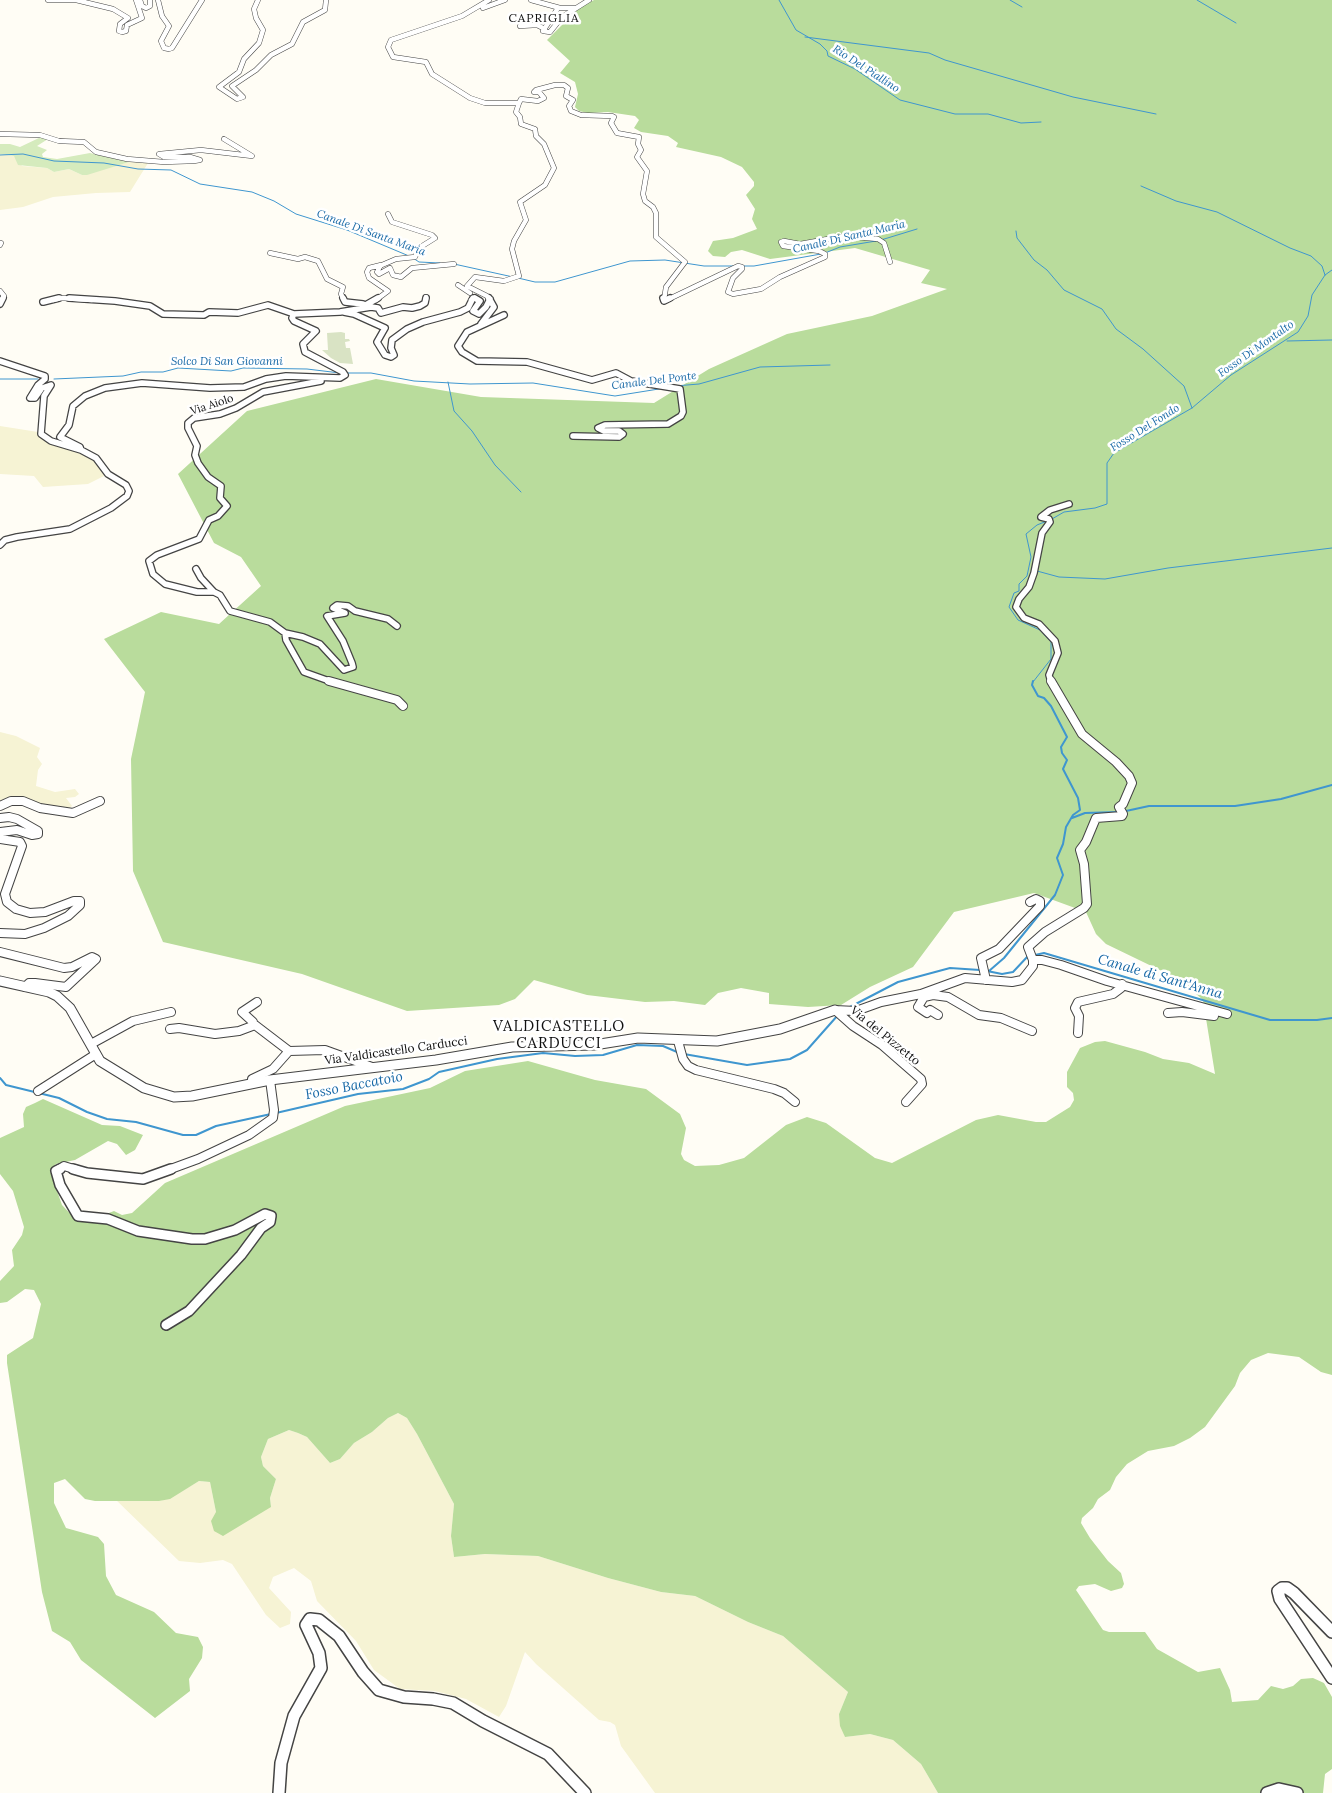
<!DOCTYPE html>
<style>
body{margin:0}
canvas{display:block;background:#fffdf5}
</style>
<canvas width="1332" height="1793"></canvas>
<script>
const ctx = document.querySelector('canvas').getContext('2d');
ctx.lineJoin = 'round';
function fill(path, color) { ctx.fillStyle = color; ctx.fill(path, 'evenodd'); }
const toPath = rows => new Path2D(rows.map(r => 'M' + r).join(''));
function trace(path, color, width, dash) { ctx.strokeStyle = color; ctx.lineWidth = width; ctx.lineCap = dash ? 'butt' : 'round'; ctx.setLineDash(dash || []); ctx.stroke(path); }
function write(font, color, halo, rows, align = 'center') {
  ctx.font = font + ' Lora,serif'; ctx.lineWidth = 5; ctx.setLineDash([]); ctx.textBaseline = 'middle'; ctx.strokeStyle = halo; ctx.fillStyle = color; for (const [text, x, y, turn = 0] of rows) {
    ctx.save(); ctx.translate(x, y); ctx.rotate((+turn || 0) * Math.PI / 180); ctx.textAlign = isNaN(turn) ? turn : align; if (halo) ctx.strokeText(text, 0, 0); ctx.fillText(text, 0, 0); ctx.restore();
  }
}
fill(toPath([
 [0,154,14,156,22,166,47,168,54,172,69,169,82,175,129,162,148,163,130,192,96,193,53,197,23,207,0,210],
 [0,426,38,432,96,458,108,474,88,484,43,487,34,476,0,474],
 [0,732,16,736,40,748,37,757,42,764,38,770,36,786,55,792,75,789,79,794,75,797,66,798,72,806,68,809,42,806,25,799,0,804],
 [398,1413,407,1418,417,1434,454,1504,451,1536,454,1557,485,1554,538,1556,608,1578,661,1592,695,1596,748,1622,783,1636,848,1692,839,1714,845,1737,870,1734,893,1740,921,1764,938,1793,655,1793,621,1746,615,1725,610,1722,599,1720,536,1664,525,1652,506,1706,499,1717,466,1699,435,1691,400,1689,374,1670,356,1641,317,1601,311,1581,294,1568,273,1577,269,1588,291,1612,290,1624,280,1628,266,1615,232,1564,223,1560,200,1563,179,1561,116,1500,159,1501,170,1498,199,1481,210,1482,216,1512,271,1507,270,1498,276,1479,263,1466,261,1457,268,1439,289,1430,298,1433,307,1437,330,1463,340,1459,354,1443,372,1432,388,1418]
]), '#f6f3d4');
fill(toPath([
 [41,137,48,139,37,146,47,150,42,154,43,157,57,159,90,153,129,162,87,175,82,175,69,169,54,172,47,168,18,165,14,156,0,154,0,144,10,144,20,147]
]), '#d5ebbd');
fill(toPath([
 [594,0,1332,0,1332,1375,1321,1372,1299,1357,1268,1353,1251,1360,1240,1373,1235,1386,1205,1427,1190,1438,1174,1446,1148,1451,1127,1464,1116,1477,1110,1490,1098,1499,1093,1508,1082,1518,1081,1523,1090,1538,1108,1561,1121,1573,1124,1584,1122,1588,1111,1591,1095,1584,1079,1586,1076,1590,1103,1630,1109,1632,1145,1632,1157,1649,1198,1672,1220,1668,1230,1690,1232,1702,1258,1700,1271,1686,1283,1689,1293,1686,1301,1679,1313,1678,1324,1683,1332,1697,1332,1769,1325,1774,1323,1793,938,1793,921,1764,893,1740,870,1734,845,1737,840,1726,839,1714,848,1692,783,1636,748,1622,695,1596,661,1592,608,1578,538,1556,485,1554,454,1557,451,1536,454,1504,417,1434,407,1418,398,1413,388,1418,372,1432,354,1443,340,1459,330,1463,307,1437,298,1433,289,1430,268,1439,261,1457,263,1466,276,1479,270,1498,271,1507,223,1536,214,1531,211,1521,216,1512,210,1482,199,1481,170,1499,159,1501,95,1501,85,1499,65,1479,54,1483,54,1503,66,1528,98,1537,104,1544,106,1576,116,1595,154,1612,176,1633,198,1637,203,1647,202,1658,189,1679,190,1691,155,1718,81,1660,70,1642,52,1631,42,1592,7,1363,7,1355,33,1338,41,1304,34,1290,25,1289,7,1302,0,1303,0,1281,14,1266,12,1250,22,1235,24,1227,13,1191,0,1174,0,1138,24,1127,23,1114,26,1107,35,1103,43,1099,102,1125,120,1126,143,1135,135,1150,126,1155,117,1144,108,1141,75,1160,56,1164,50,1171,62,1205,77,1221,86,1222,114,1211,122,1215,132,1213,165,1183,345,1106,430,1088,465,1071,528,1061,595,1080,646,1089,680,1114,686,1128,681,1154,684,1160,695,1166,719,1165,744,1158,786,1125,807,1117,826,1123,875,1158,892,1163,976,1120,998,1115,1036,1122,1046,1122,1070,1107,1074,1100,1073,1093,1067,1087,1067,1072,1080,1048,1095,1042,1105,1041,1145,1052,1163,1059,1189,1063,1215,1074,1203,1000,1187,986,1168,974,1106,944,1096,934,1086,912,1034,893,954,912,913,967,870,987,841,1005,808,1007,769,1004,769,993,741,988,718,993,705,1005,674,1001,645,1002,587,995,534,980,515,999,499,1005,407,1011,302,974,163,942,133,871,131,759,145,692,104,639,161,612,219,624,261,586,241,557,214,543,178,474,247,411,376,379,481,397,654,403,709,369,787,334,872,316,947,289,921,283,930,270,855,248,770,259,742,250,731,252,725,257,713,256,708,251,713,241,733,238,757,229,752,219,755,209,746,195,754,186,754,182,742,167,721,157,676,147,678,143,668,136,641,132,634,128,639,120,635,116,608,112,588,113,579,111,575,107,578,94,575,82,560,73,570,61,547,40,579,8]
]), '#b9dc9c');
fill(toPath([
 [341,332,345,333,345,339,349,339,350,341,345,342,346,348,350,348,353,364,340,363,331,358,322,350,328,350,327,333]
]), '#d9e3c4');
trace(toPath([
 [779,0,796,30,820,44,827,51,828,56,855,69,900,100,955,114,988,114,1021,123,1041,122],
 [1010,0,1022,7],
 [1197,0,1236,23],
 [805,37,929,53,945,60,1073,97,1156,114],
 [0,155,23,154,54,161,104,163,138,169,171,170,200,184,252,192,274,201,296,214,347,230,409,256],
 [1141,186,1176,201,1217,212,1290,248,1311,256,1322,266,1325,275],
 [1016,231,1017,238,1034,260,1047,270,1064,290,1102,309,1116,329,1143,349,1184,386,1192,408],
 [881,240,917,229],
 [825,253,840,247,876,241],
 [413,258,419,262,440,263],
 [454,264,513,277],
 [741,266,754,266,821,254],
 [518,278,535,282,555,282,630,261,665,260,704,266,734,266],
 [1287,341,1332,340],
 [348,373,371,373,414,381,470,384,533,383,615,396,665,388],
 [0,379,38,379],
 [54,379,123,376,141,372,163,372,178,368,231,371,243,368,307,369,340,373],
 [448,382,454,411,472,431,495,465,521,492],
 [675,386,699,384,760,367,830,365],
 [1052,519,1064,512,1095,508,1107,504,1107,463,1114,453,1192,408,1231,375,1298,332,1308,316,1312,295,1325,275,1332,270],
 [1037,571,1059,577,1105,579,1168,568,1332,548],
 [1033,682,1051,659,1051,642,1040,630,1018,620,1009,607,1014,593,1019,591,1019,584,1027,576,1031,557,1026,534,1037,525,1047,521]
]), '#3f96cf', 1);
trace(toPath([
 [1126,811,1149,806,1235,806,1281,799,1332,785],
 [1072,818,1085,813,1118,812],
 [1035,955,1044,953,1270,1020,1317,1020,1332,1018],
 [987,971,1002,974,1013,972,1028,956],
 [989,971,1004,958,1055,895,1063,875,1057,858,1063,844,1066,827,1073,815,1080,810,1078,798,1063,769,1067,760,1062,753,1061,747,1067,737,1051,706,1044,698,1038,696,1032,685,1033,681],
 [848,1008,898,982,950,968,980,970],
 [684,1054,747,1065,790,1059,807,1050,838,1015],
 [0,1078,6,1085,59,1098,87,1112,107,1119,136,1122,183,1135,196,1135,216,1126,271,1114],
 [276,1113,358,1094,403,1089,429,1079,439,1072,497,1059,543,1053,575,1056,603,1055,637,1045,663,1046,677,1052]
]), '#3f96cf', 2);
const minorFar3 = toPath([
 [48,0,76,0,113,9,128,18,120,24,119,31,122,32,126,31,127,25,142,18,136,0],
 [140,0,142,6,146,8,150,6,150,0],
 [158,0,162,16,169,26,161,41,164,48,169,49,172,48,202,0],
 [258,0,254,9,256,18,263,30,259,43,244,59,239,72,219,87,237,99,243,97,232,86,256,70,271,55,292,44,303,22,325,10,326,0],
 [489,0,462,16,391,40,388,47,393,57,426,62,432,74,470,98,485,103,519,103,516,112,520,117,521,124,535,129,536,136,544,144,554,168,545,185,520,202,526,220,514,241,512,249,519,276,504,281,475,277,467,286,487,296,489,300],
 [531,0,560,8,575,8],
 [483,8,505,0],
 [558,8,543,31,550,32,562,17,589,0],
 [520,26,537,25,545,29],
 [519,103,521,99,538,101,544,98,539,92,534,92,536,90,555,85,564,85,568,88,566,96,573,100,569,106,571,111,581,115,612,116,614,117,611,123,617,133,639,137,638,144,641,150,637,157,647,171,643,194,645,201,653,207,656,213,656,237,685,262,666,287,664,300],
 [0,134,40,135,59,141,84,142,96,152,127,159,164,162,194,161,200,160,190,157,164,157,159,154,201,150,252,156,224,139],
 [0,245,1,243],
 [270,253,298,259,305,257,318,261,327,279,343,287,341,294,344,300],
 [382,265,396,259,415,257,419,248,435,238,432,235,392,222,388,214],
 [458,285,470,293],
 [0,291,4,296,2,300],
 [53,300,61,298,92,300],
 [376,300,388,291,369,278,367,272,369,268,381,265,377,272,379,274,390,268,393,275,401,277,412,268,454,264],
 [426,300,426,297],
 [471,300,474,298,477,300],
 [667,300,738,266,742,267,742,269,733,278,728,292,733,294,761,289,780,277,825,257,825,254,819,251,783,246,781,242,784,241,800,244,845,236,878,239,884,243,890,262]
]);
const minorFar2 = toPath([
 [69,298,115,301,150,306,163,314,204,315,209,312,238,313,268,305,294,314],
 [343,298,345,302,363,304],
 [475,298,480,301,473,311,479,314,486,307,490,299],
 [663,298,664,301,670,298],
 [43,302,59,298],
 [0,304,3,298],
 [364,306,378,298],
 [344,312,354,314,385,328,377,342,385,355,391,357,394,355,391,348,392,340,407,329,423,322,460,312,468,308,473,298],
 [504,315,467,332,458,346,462,352,477,361,527,362,592,380,616,373,631,381,680,389,683,412,681,416,668,424,605,425,598,428,604,431,619,431,623,434,619,437,573,436],
 [481,324,494,307,489,298],
 [0,361,45,376,45,379,38,385,30,398,35,398,42,388,51,385,44,396,41,434,51,441,81,450,80,447,60,437,69,425,73,406,85,396,105,388,142,383,210,388,244,387,266,379,286,376,340,378,345,375,343,372,305,352,303,344,316,331,294,321,292,318,294,314,340,312,371,307,378,308,381,313,403,307,412,308,420,306,425,303,426,298],
 [0,545,5,540,17,537,70,529,111,508,127,496,129,491,126,485,108,474,96,458,81,450],
 [196,569,201,578,214,592,197,592,165,584,153,574,149,561,157,555,199,539,209,520,218,516,227,506,220,498,221,486,208,477,198,463,195,455,197,446,188,428,188,423,194,418,220,414,236,408,263,392,321,381],
 [214,592,220,595,230,611,270,622,285,633,303,637,320,644,344,670,353,667,352,663,343,641,327,616,345,613,333,608,337,605,348,606,355,611,388,619,397,626],
 [285,633,286,640,304,672,332,682],
 [1051,682,1049,675,1058,653,1055,641,1039,624,1024,618,1016,607,1019,599,1029,587,1034,573,1042,533,1050,522,1049,519,1041,517,1050,510,1069,504]
]);
const minorFar1 = toPath([
 [329,681,397,700,403,706],
 [0,806,11,801,23,801,40,808,73,813,100,801],
 [0,818,9,817,17,819,38,831,38,834,32,835,17,830,0,832],
 [0,839,20,842,22,846,5,894,7,902,16,909,30,913,45,912,74,901,80,901,80,905,68,916,44,928,25,934,0,933],
 [0,952,64,968,72,967,92,957,96,959,66,987,35,983,29,983,25,987],
 [1033,960,1042,960,1061,965,1107,981,1227,1014],
 [986,980,981,958,999,949,1040,906,1040,901,1036,899,1030,902],
 [924,997,933,995,948,997,979,1015,1001,1018,1032,1031],
 [924,997,918,1007,927,1013,930,1010,938,1015],
 [835,1010,856,1011,881,1002,921,994,965,978,1012,982,1022,980,1033,966,1033,960,1028,947,1045,932,1084,908,1087,904,1084,864,1080,850,1086,842,1096,818,1122,816,1123,814,1119,807,1123,804,1132,783,1129,776,1116,762,1082,734,1051,681],
 [835,1010,853,1026,882,1045,921,1079,922,1084,906,1102],
 [1168,1013,1182,1012,1214,1016],
 [253,1025,253,1022,242,1012,257,1002],
 [170,1029,179,1028,215,1034,239,1031,255,1025,289,1051],
 [1078,1033,1079,1016,1075,1008,1078,1002,1113,994,1121,988,1122,984],
 [678,1041,683,1059,688,1066,696,1070,774,1089,784,1093,795,1102],
 [91,1044,133,1021,171,1012],
 [252,1083,252,1079,273,1069,289,1051,325,1050,372,1067],
 [38,1091,96,1054],
 [58,1170,64,1166,77,1170],
 [168,1170,198,1159,249,1135,273,1118,274,1110,270,1080]
]);
const minor = toPath([
 [60,1169,56,1171,60,1185,78,1216,108,1219,138,1231,192,1239,205,1239,235,1230,265,1214,271,1216,270,1222,261,1228,241,1255,189,1311,166,1325],
 [73,1169,87,1173,143,1179,171,1169]
]);
const tertiaryFar1 = toPath([
 [0,981,49,992,57,996,70,1008,100,1061,144,1088,174,1097,192,1096,270,1080,436,1060,512,1047,594,1045,638,1038,717,1041,780,1029,835,1010]
]);
const tertiary = toPath([
 [1332,1632,1294,1593,1287,1588,1282,1588,1278,1591,1280,1599,1332,1678],
 [279,1793,281,1763,294,1716,321,1668,319,1653,306,1625,310,1619,319,1620,339,1636,363,1672,379,1690,404,1697,433,1699,453,1703,483,1721,548,1754,585,1793],
 [1267,1793,1279,1789,1297,1793]
]);
trace(minorFar3, '#444', 5.5);
trace(minorFar2, '#444', 8);
trace(minorFar1, '#444', 10);
trace(minor, '#444', 12);
trace(tertiaryFar1, '#444', 11);
trace(tertiary, '#444', 14);
trace(minorFar3, '#fff', 4.5);
trace(minorFar2, '#fff', 5.5);
trace(minorFar1, '#fff', 8);
trace(minor, '#fff', 9);
trace(tertiaryFar1, '#fff', 9);
trace(tertiary, '#fff', 11);
write('italic 11px', '#1768a6', '#fff', [
 ["Rio Del Piallino",866,69,33],
 ["Canale Di Santa Maria",371,233,20],
 ["Canale Di Santa Maria",849,237,-13],
 ["Fosso Di Montalto",1256,349,-35],
 ["Solco Di San Giovanni",227,362],
 ["Canale Del Ponte",654,381,-7],
 ["Fosso Del Fondo",1145,428,-32]
]);
write('11px', '#111', '#fff', [
 ["Via Aiolo",212,405,-18]
]);
ctx.letterSpacing = '1px';
write('12px', '#111', '#fff', [
 ["CAPRIGLIA",544,19]
]);
ctx.letterSpacing = '0px';
write('12px', '#111', '#fff', [
 ["Via del Pizzetto",885,1036,39],
 ["Via Valdicastello Carducci",396,1051,-8]
]);
write('italic 14px', '#1768a6', '#fff', [
 ["Canale di Sant'Anna",1160,977,16],
 ["Fosso Baccatoio",354,1086,-11]
]);
ctx.letterSpacing = '1px';
write('15px', '#111', '#fff', [
 ["VALDICASTELLO",559,1027],
 ["CARDUCCI",559,1044]
]);
ctx.letterSpacing = '0px';
</script>
